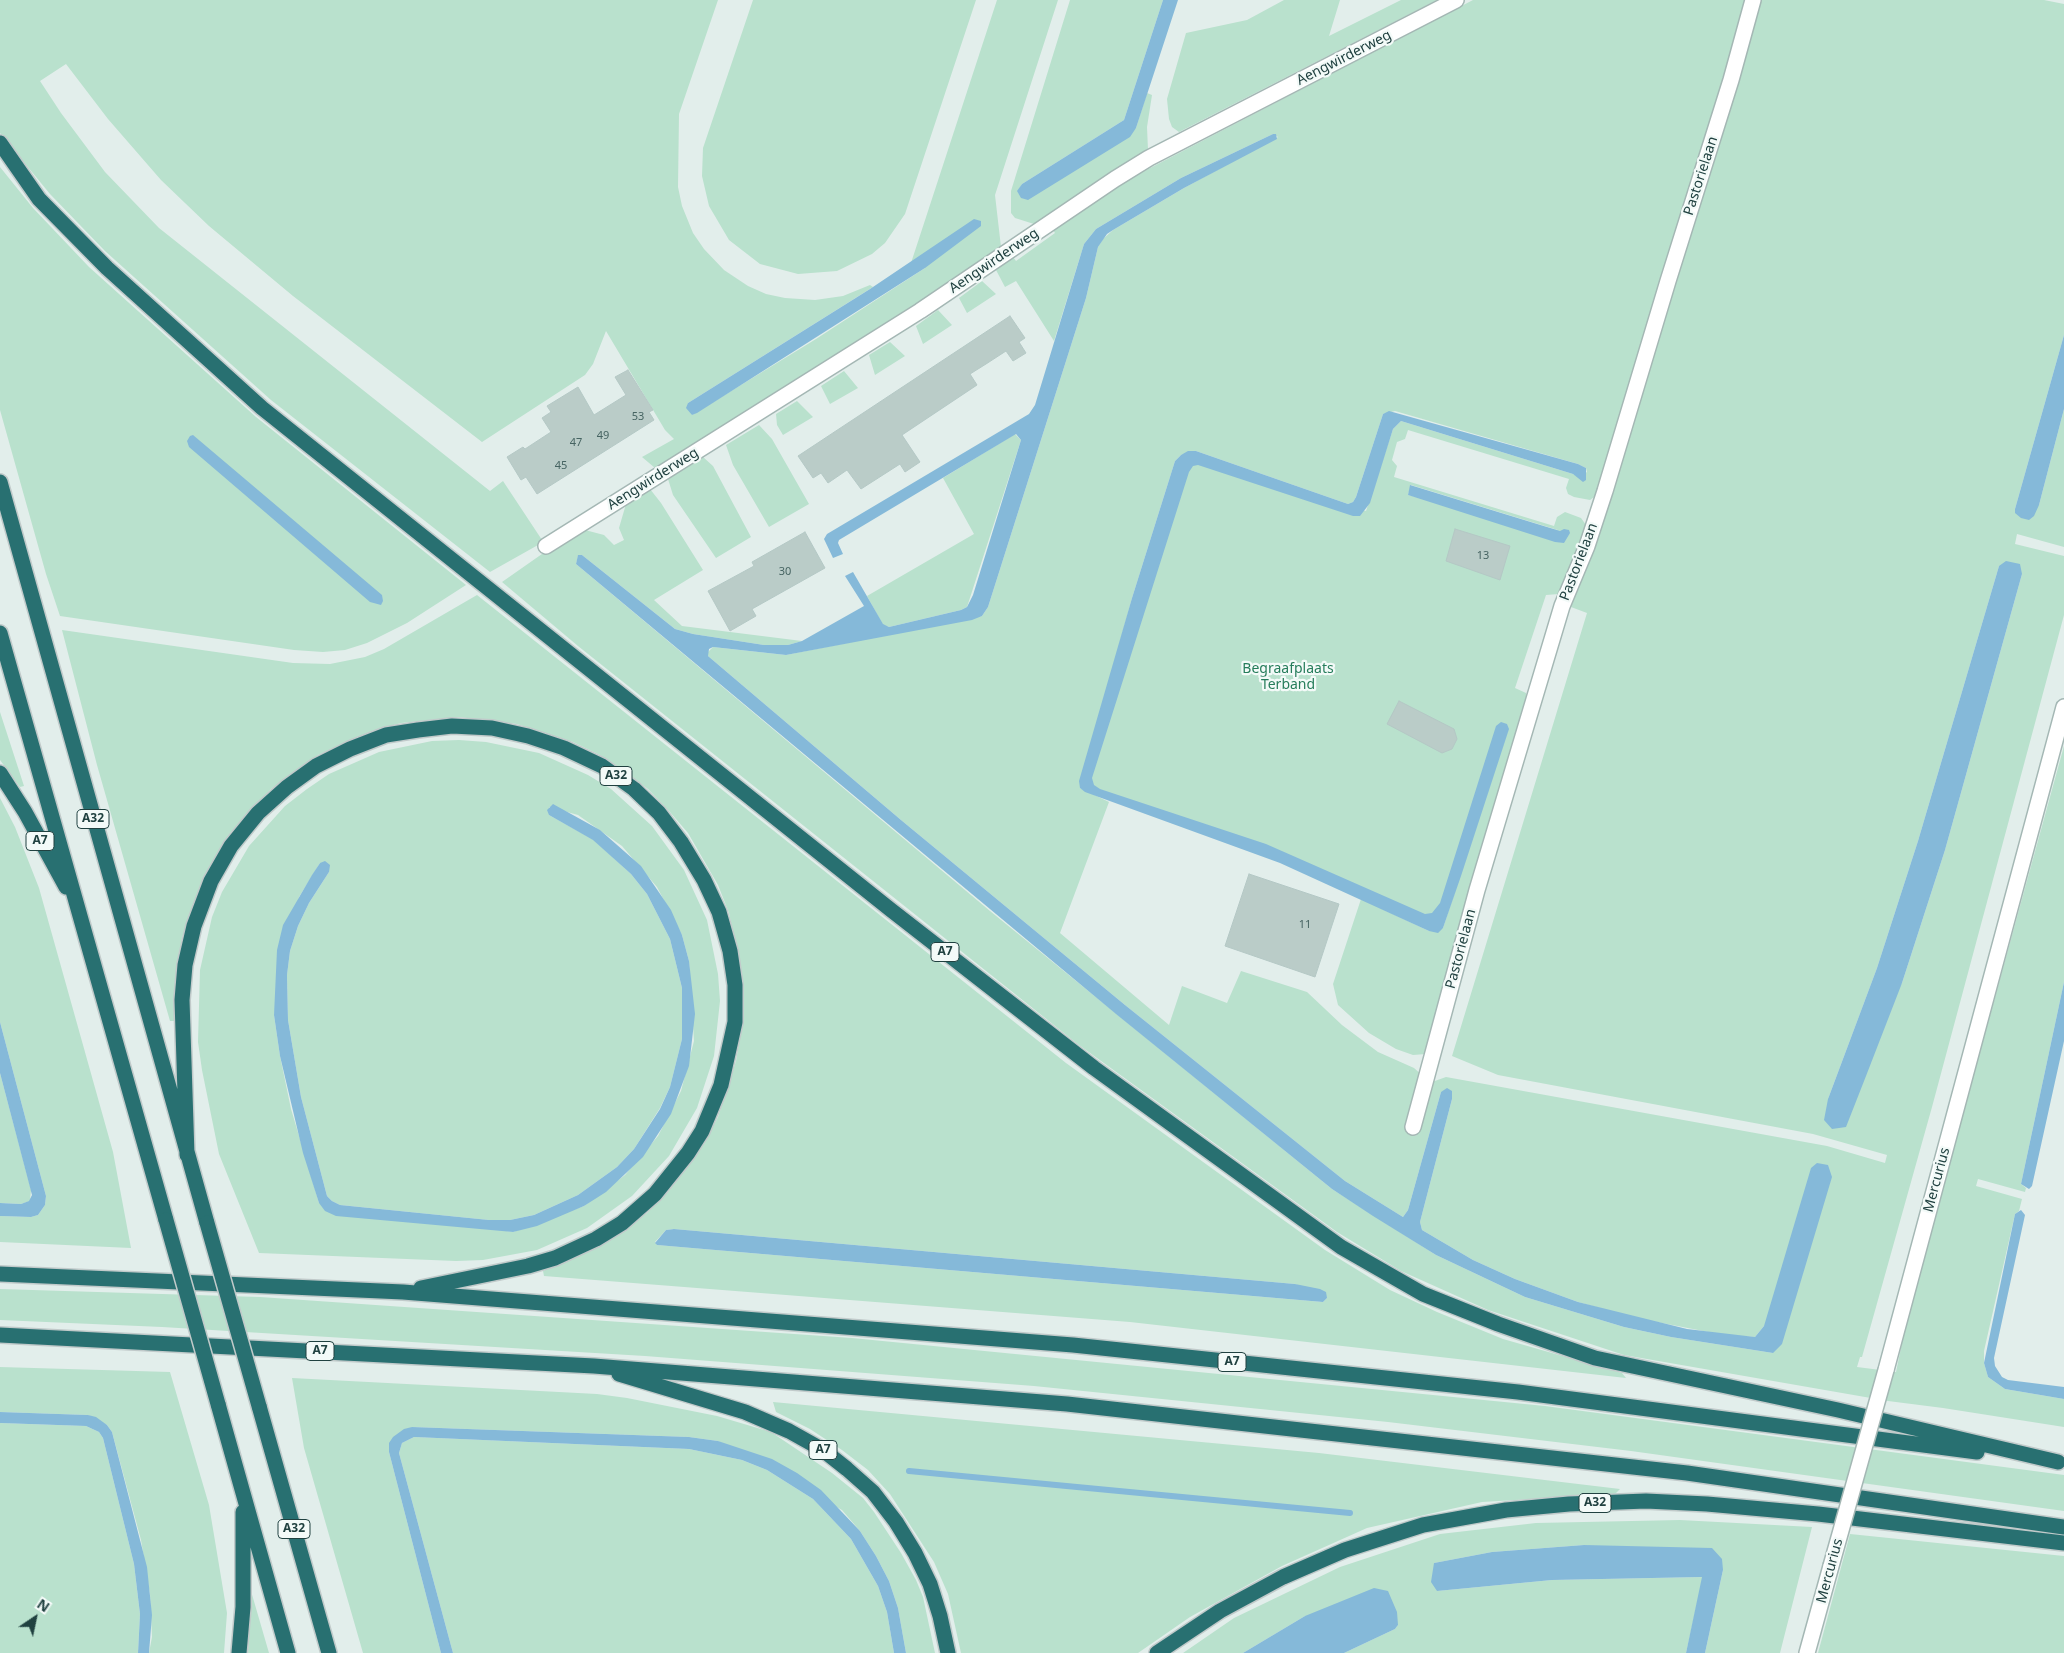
<!DOCTYPE html>
<style>
body{margin:0}
#map{position:relative;width:2064px;height:1653px;overflow:hidden;background:#e2eeeb;font-family:"Noto Sans",sans-serif}
canvas{display:block}
.north{position:absolute;left:10px;top:1593px;width:50px;height:50px;-webkit-text-stroke:4px #f3faf8;paint-order:stroke;rotate:34deg;font-size:14px;font-weight:700;line-height:20px;text-align:center;color:#204140}
.north::after{content:'';display:block;margin:auto;width:18px;height:22px;background:#204140;clip-path:polygon(50% 0,100% 100%,50% 72%,0 100%)}
</style>
<div id="map">
<canvas width="2064" height="1653"></canvas>
<div class="north">N</div>
</div>
<script>
const ctx = document.querySelector('canvas').getContext('2d');
ctx.lineJoin = 'round';
function fill(path, color) { ctx.fillStyle = color; ctx.fill(path, 'evenodd'); }
const toPath = rows => new Path2D(rows.map(r => 'M' + r).join(''));
function trace(path, color, width, dash) { ctx.strokeStyle = color; ctx.lineWidth = width; ctx.lineCap = dash ? 'butt' : 'round'; ctx.setLineDash(dash || []); ctx.stroke(path); }
function write(font, color, halo, rows, align = 'center') {
  ctx.font = font + ' "Noto Sans",sans-serif'; ctx.lineWidth = 4.5; ctx.setLineDash([]); ctx.textBaseline = 'middle'; ctx.strokeStyle = halo; ctx.fillStyle = color; for (const [text, x, y, turn = 0] of rows) {
    ctx.save(); ctx.translate(x, y); ctx.rotate((+turn || 0) * Math.PI / 180); ctx.textAlign = isNaN(turn) ? turn : align; if (halo) ctx.strokeText(text, 0, 0); ctx.fillText(text, 0, 0); ctx.restore();
  }
}
fill(toPath([
 [0,0,718,0,679,114,678,187,682,206,693,233,704,249,724,270,748,286,766,294,785,298,815,300,843,296,870,285,873,287,688,403,692,415,816,339,925,268,920,257,911,263,997,0,1058,0,995,195,1001,247,923,300,655,468,642,457,674,439,665,430,606,331,593,364,585,375,482,442,293,296,209,226,161,180,108,119,66,64,40,81,61,113,105,172,159,228,490,491,503,481,542,540,538,545,490,572,271,400,105,251,50,194,0,133],
 [753,0,976,0,905,214,885,243,872,254,837,271,798,274,760,264,729,240,709,206,702,176,703,148],
 [1070,0,1163,0,1124,120,1022,184,1018,191,1019,194,1136,128,1147,93,1152,95,1147,127,1148,150,1034,224,1015,218,1011,213,1011,191],
 [1284,0,1340,0,1329,36,1401,0,1437,0,1179,132,1172,127,1169,119,1167,99,1186,33,1247,20],
 [1473,0,1748,0,1597,495,1590,500,1574,497,1568,494,1566,488,1569,479,1408,430,1405,439,1397,442,1392,460,1397,466,1394,477,1554,526,1557,517,1565,512,1581,518,1586,525,1579,553,1559,594,1546,595,1515,688,1526,693,1527,704,1426,1054,1413,1055,1396,1049,1369,1033,1338,1005,1333,984,1361,899,1429,931,1443,928,1508,730,1506,724,1439,925,1361,893,1110,798,1085,782,1187,457,1366,511,1393,429,1401,421,1573,474,1579,477,1587,472,1586,468,1578,464,1395,411,1383,414,1356,497,1353,502,1348,504,1196,451,1181,455,1175,461,1132,598,1080,788,1109,802,1060,933,1169,1025,1182,986,1227,1003,1241,971,1307,992,1342,1025,1378,1052,1414,1068,1423,1076,1406,1132,1416,1136,1432,1082,1446,1077,1827,1146,1885,1163,1887,1155,1813,1134,1498,1075,1452,1056,1587,613,1571,607,1590,553,1760,0,2044,0,2064,4,2064,335,2015,509,2039,505,2064,409,2064,547,2017,534,2015,544,2064,556,2064,615,1932,1107,1862,1357,1860,1357,1857,1367,1896,1372,1908,1314,2064,746,2064,982,2021,1184,2026,1188,2025,1192,1978,1179,1976,1186,2022,1199,2019,1211,2015,1214,1984,1351,1984,1363,1988,1377,2005,1389,2064,1399,2064,1427,1943,1408,1888,1401,1624,1355,1488,1310,1401,1271,1337,1232,1079,1045,578,646,502,582,542,554,585,530,604,535,614,545,624,540,619,528,626,504,650,489,661,503,703,570,654,600,682,626,802,641,788,645,764,645,693,634,675,629,582,555,578,556,576,564,990,911,1332,1189,1436,1255,1525,1297,1624,1327,1671,1337,1773,1353,1764,1326,1755,1337,1724,1335,1636,1318,1578,1302,1515,1279,1473,1260,1422,1230,1420,1222,1452,1099,1452,1091,1441,1092,1408,1210,1403,1217,1345,1181,1125,1005,901,820,708,656,707,653,713,647,786,655,982,616,988,607,1086,298,1098,247,1103,239,1113,230,1184,188,1278,137,1273,134,1181,178,1096,229,1084,244,1054,341,1016,281,1005,287,996,270,1013,257,1016,261,1055,233,1053,230,1131,178],
 [1411,485,1561,531,1408,495],
 [1999,566,2022,574,1945,850,1902,983,1828,1099,1877,968,1918,841],
 [0,167,33,208,89,267,256,417,466,585,407,623,367,643,345,650,323,652,294,650,60,616,46,574,0,410],
 [982,281,996,294,967,313,959,298],
 [938,310,952,325,923,344,916,326],
 [890,342,905,356,875,375,869,355],
 [844,371,858,388,830,404,821,386],
 [797,401,813,417,783,435,777,425,776,414],
 [759,425,772,439,809,504,769,527,733,465,726,445],
 [1015,434,1021,440,967,607,961,610,889,627,883,625,867,596,974,534,943,478],
 [703,457,713,466,751,537,716,558,673,495,668,479],
 [477,595,1066,1063,1325,1250,1390,1290,1437,1312,1503,1339,1622,1373,1626,1378,1130,1322,544,1276,543,1271,598,1247,647,1213,668,1192,704,1144,718,1117,736,1061,741,1031,741,972,729,913,718,885,688,833,669,811,648,789,600,755,573,742,517,724,459,717,401,723,372,731,318,755,271,789,231,832,201,883,182,938,178,967,175,1021,170,1021,97,765,62,630,293,663,330,664,365,657,384,649],
 [674,1229,1295,1284,1327,1298,1323,1302,657,1245,655,1242,666,1230],
 [0,712,24,786,20,787,0,760],
 [459,740,486,742,539,753,588,775,611,789,652,826,684,870,707,920,718,974,720,1001,714,1056,697,1108,669,1156,632,1196,587,1228,537,1250,483,1260,456,1261,259,1253,219,1154,202,1070,198,1042,200,970,212,917,222,892,249,846,285,806,307,789,329,774,379,752,432,741],
 [549,807,578,815,622,846,657,887,682,935,689,961,694,1041,681,1091,658,1136,625,1175,584,1206,513,1232,319,1203,291,1109,280,1056,274,1015,299,897,320,863,329,872,309,903,298,926,290,951,287,975,288,1020,301,1097,327,1196,332,1201,340,1205,489,1220,510,1220,534,1215,578,1195,617,1167,634,1149,660,1108,670,1087,682,1039,682,988,670,939,647,894,631,874,594,840,549,815],
 [0,798,15,827,39,888,113,1152,131,1248,0,1242,0,1216,31,1217,38,1215,45,1205,46,1196,0,1022],
 [0,1073,31,1190,30,1201,21,1204,0,1203],
 [0,1289,260,1297,852,1338,1545,1406,2064,1475,2064,1511,1631,1451,1388,1422,1034,1386,645,1356,162,1327,0,1320],
 [0,1367,170,1372,209,1505,227,1613,224,1653,149,1653,152,1637,150,1594,141,1540,112,1432,107,1425,88,1415,0,1412],
 [292,1378,597,1394,627,1398,717,1416,771,1432,832,1473,863,1498,874,1512,901,1553,916,1580,923,1597,935,1653,906,1653,898,1608,889,1581,876,1556,860,1531,842,1510,718,1441,689,1437,412,1427,389,1452,441,1653,363,1653,304,1448],
 [773,1402,1319,1453,1620,1489,1615,1494,1482,1502,1367,1528,1282,1566,1190,1617,1138,1653,961,1653,948,1594,934,1562,890,1494,868,1470,842,1450,810,1429,776,1412],
 [0,1423,86,1426,99,1432,103,1438,134,1564,140,1614,138,1653,0,1653],
 [414,1437,689,1449,742,1460,767,1470,813,1499,851,1539,878,1586,887,1612,894,1653,453,1653,399,1453,402,1443],
 [1680,1520,1812,1527,1780,1653,1705,1653,1723,1570,1584,1545,1492,1552,1434,1563,1437,1591,1552,1580,1703,1577,1686,1653,1344,1653,1395,1629,1398,1625,1305,1616,1243,1653,1183,1653,1234,1618,1340,1567,1440,1534,1536,1523],
 [1850,1534,2064,1556,2064,1653,1818,1653],
 [251,1591,269,1653,248,1653]
]), '#b9e1cd');
fill(toPath([
 [1163,0,1178,0,1136,128,1130,137,1028,200,1021,198,1017,191,1022,184,1124,120],
 [1273,134,1276,134,1277,139,1184,188,1113,230,1107,234,1098,247,1086,298,988,607,982,616,972,620,786,655,713,647,709,649,708,656,901,820,1125,1005,1345,1181,1403,1217,1408,1210,1441,1092,1447,1088,1452,1091,1452,1099,1420,1222,1422,1230,1473,1260,1515,1279,1578,1302,1687,1329,1755,1337,1764,1326,1811,1168,1817,1163,1828,1165,1832,1177,1782,1344,1773,1353,1671,1337,1624,1327,1525,1297,1436,1255,1373,1216,1332,1189,1116,1014,576,564,578,555,582,555,675,629,693,634,764,645,788,645,802,641,864,606,845,576,853,572,883,624,889,627,961,610,967,607,973,595,1021,440,1016,434,839,540,838,543,843,554,833,558,824,539,827,534,1029,414,1035,405,1084,244,1096,229,1181,178],
 [974,219,981,221,981,226,925,268,697,413,692,415,686,408,688,403,870,289],
 [2064,335,2064,409,2039,505,2034,516,2029,520,2021,518,2015,513,2015,509],
 [1389,411,1578,464,1586,468,1586,480,1583,482,1573,474,1401,421,1393,429,1370,503,1360,516,1353,516,1198,465,1193,466,1189,472,1092,778,1094,785,1100,789,1266,844,1425,914,1432,913,1440,903,1496,726,1501,722,1507,724,1509,729,1461,876,1443,928,1438,933,1429,931,1280,863,1085,792,1080,788,1079,781,1132,598,1175,461,1181,455,1188,451,1196,451,1348,504,1353,502,1356,497,1383,414],
 [193,435,382,595,383,601,381,605,370,602,189,447,187,441,190,436],
 [1410,485,1560,531,1564,529,1569,530,1570,533,1564,543,1555,542,1408,495],
 [2006,561,2020,564,2022,574,1945,850,1902,983,1866,1076,1846,1127,1832,1129,1824,1120,1828,1099,1877,968,1918,841,1999,566],
 [553,804,600,830,641,866,671,910,682,935,689,961,695,1014,689,1066,671,1114,643,1157,606,1192,584,1206,537,1226,513,1232,336,1216,325,1211,319,1203,303,1153,280,1056,274,1015,277,950,283,925,312,875,320,863,325,861,330,865,329,872,309,903,298,926,290,951,287,975,288,1020,301,1097,327,1196,332,1201,340,1205,489,1220,510,1220,534,1215,578,1195,617,1167,634,1149,660,1109,670,1087,682,1039,682,988,670,939,647,894,631,874,593,840,549,815,547,810],
 [2064,982,2064,1041,2032,1186,2029,1189,2021,1184],
 [0,1022,46,1196,45,1205,38,1215,31,1217,0,1216,0,1203,21,1204,29,1201,32,1195,0,1073],
 [2021,1210,2025,1215,1994,1358,1995,1366,2002,1377,2008,1380,2064,1387,2064,1399,2005,1389,1988,1377,1984,1363,2015,1214],
 [674,1229,1295,1284,1320,1289,1326,1292,1327,1298,1323,1302,657,1245,655,1243,666,1230],
 [0,1412,88,1415,96,1417,107,1425,112,1432,147,1567,152,1615,149,1653,138,1653,140,1614,134,1564,103,1438,99,1432,86,1426,0,1423],
 [412,1427,689,1437,718,1441,772,1459,797,1473,821,1490,860,1531,876,1556,889,1581,898,1608,906,1653,894,1653,887,1612,878,1586,851,1539,813,1499,767,1470,742,1460,689,1449,414,1437,402,1443,399,1453,453,1653,441,1653,389,1452,389,1443,393,1437,404,1429],
 [1584,1545,1712,1548,1722,1559,1723,1570,1705,1653,1686,1653,1702,1577,1552,1580,1437,1591,1431,1582,1434,1563,1492,1552],
 [1374,1588,1388,1591,1397,1612,1398,1625,1395,1629,1344,1653,1243,1653,1305,1616]
]), '#85b9d9');
trace(toPath([
 [909,1471,1350,1513]
]), '#85b9d9', 6);
const building = toPath([
 [1010,316,1025,338,1019,342,1026,353,1013,361,1006,351,986,364,970,374,977,385,902,435,920,462,905,472,900,464,861,489,847,470,828,483,821,473,813,478,798,456,1010,316],
 [628,370,653,410,649,412,654,420,537,494,526,477,521,480,507,457,523,447,525,449,551,432,542,418,551,412,547,406,578,387,594,415,626,395,615,377,628,370],
 [1455,529,1510,546,1500,580,1446,561,1455,529],
 [805,532,825,568,752,609,756,616,730,631,708,591,754,566,752,562,805,532],
 [1399,701,1454,729,1457,739,1452,749,1442,753,1387,724,1399,701],
 [1249,874,1339,904,1315,977,1225,946,1249,874]
]);
fill(building, '#baccc8');
trace(building, '#b4c8c5', 1);
const minor = toPath([
 [546,546,920,311,1115,179,1149,158,1456,0],
 [1413,1127,1477,890,1562,606,1587,546,1605,491,1668,281,1731,80,1753,0],
 [1886,1370,2064,707],
 [1807,1653,1831,1566]
]);
const highway = toPath([
 [0,143,39,199,107,268,262,408,891,910,1094,1068,1341,1247,1423,1294,1498,1324,1595,1358,1838,1410,2058,1462],
 [0,482,207,1223],
 [0,633,166,1220],
 [0,773,25,812,66,887],
 [187,1155,182,1000,185,965,194,926,211,881,231,846,258,813,287,787,316,766,350,749,386,735,418,730,452,726,492,728,528,736,564,748,602,766,634,789,659,813,681,842,704,880,719,912,730,951,735,985,735,1022,721,1085,702,1131,688,1153,655,1194,622,1223,596,1239,555,1258,528,1266,421,1288],
 [0,1274,403,1292,1073,1345,1518,1392,1977,1452],
 [0,1335,594,1366,1067,1404,1687,1473,2064,1527],
 [619,1374,745,1412,789,1431,823,1450,847,1469,873,1492,896,1522,915,1553,930,1584,940,1616,948,1653],
 [218,1404,288,1653],
 [259,1406,329,1653],
 [239,1653,243,1607,243,1512],
 [1157,1653,1220,1611,1283,1577,1345,1550,1423,1525,1506,1510,1569,1504,1646,1501,1707,1504,1818,1514,2064,1543]
]);
trace(minor, '#a4b7b4', 18);
trace(highway, '#c1caca', 18);
trace(minor, '#fff', 15);
trace(highway, '#287071', 15);
const minorBridge = toPath([
 [1831,1566,1886,1370]
]);
const highwayBridge = toPath([
 [166,1220,218,1404],
 [207,1223,259,1406]
]);
trace(minorBridge, '#a4b7b4', 18, []);
trace(highwayBridge, '#c1caca', 18, []);
trace(minorBridge, '#fff', 15);
trace(highwayBridge, '#287071', 15);
write('11px', '#466462', null, [
 ["53",638,417],
 ["49",603,436],
 ["47",576,443],
 ["45",561,466],
 ["13",1483,556],
 ["30",785,572],
 ["11",1305,925]
]);
for (const [x, y, w] of [
 [616,776,32],
 [93,819,32],
 [40,841,28],
 [945,952,28],
 [320,1351,28],
 [1232,1362,28],
 [823,1450,28],
 [1595,1503,32],
 [294,1529,32]
]) { const box = new Path2D(); box.roundRect(x - w / 2, y - 9.5, w, 19, 4); ctx.fillStyle = '#f3faf8'; ctx.fill(box); trace(box, '#204140', 1); }
write('bold 12px', '#204140', null, [
 ["A32",616,776],
 ["A32",93,819],
 ["A7",40,841],
 ["A7",945,952],
 ["A7",320,1351],
 ["A7",1232,1362],
 ["A7",823,1450],
 ["A32",1595,1503],
 ["A32",294,1529]
]);
write('14px', '#204140', '#f3faf8', [
 ["Aengwirderweg",1344,58,-27],
 ["Pastorielaan",1701,176,-72],
 ["Aengwirderweg",994,261,-34],
 ["Aengwirderweg",653,479,-32],
 ["Pastorielaan",1579,562,-69],
 ["Pastorielaan",1461,949,-75],
 ["Mercurius",1937,1180,-75],
 ["Mercurius",1830,1571,-75]
]);
write('14px', '#267d5b', '#f3faf8', [
 ["Begraafplaats",1288,669],
 ["Terband",1288,685]
]);
</script>
